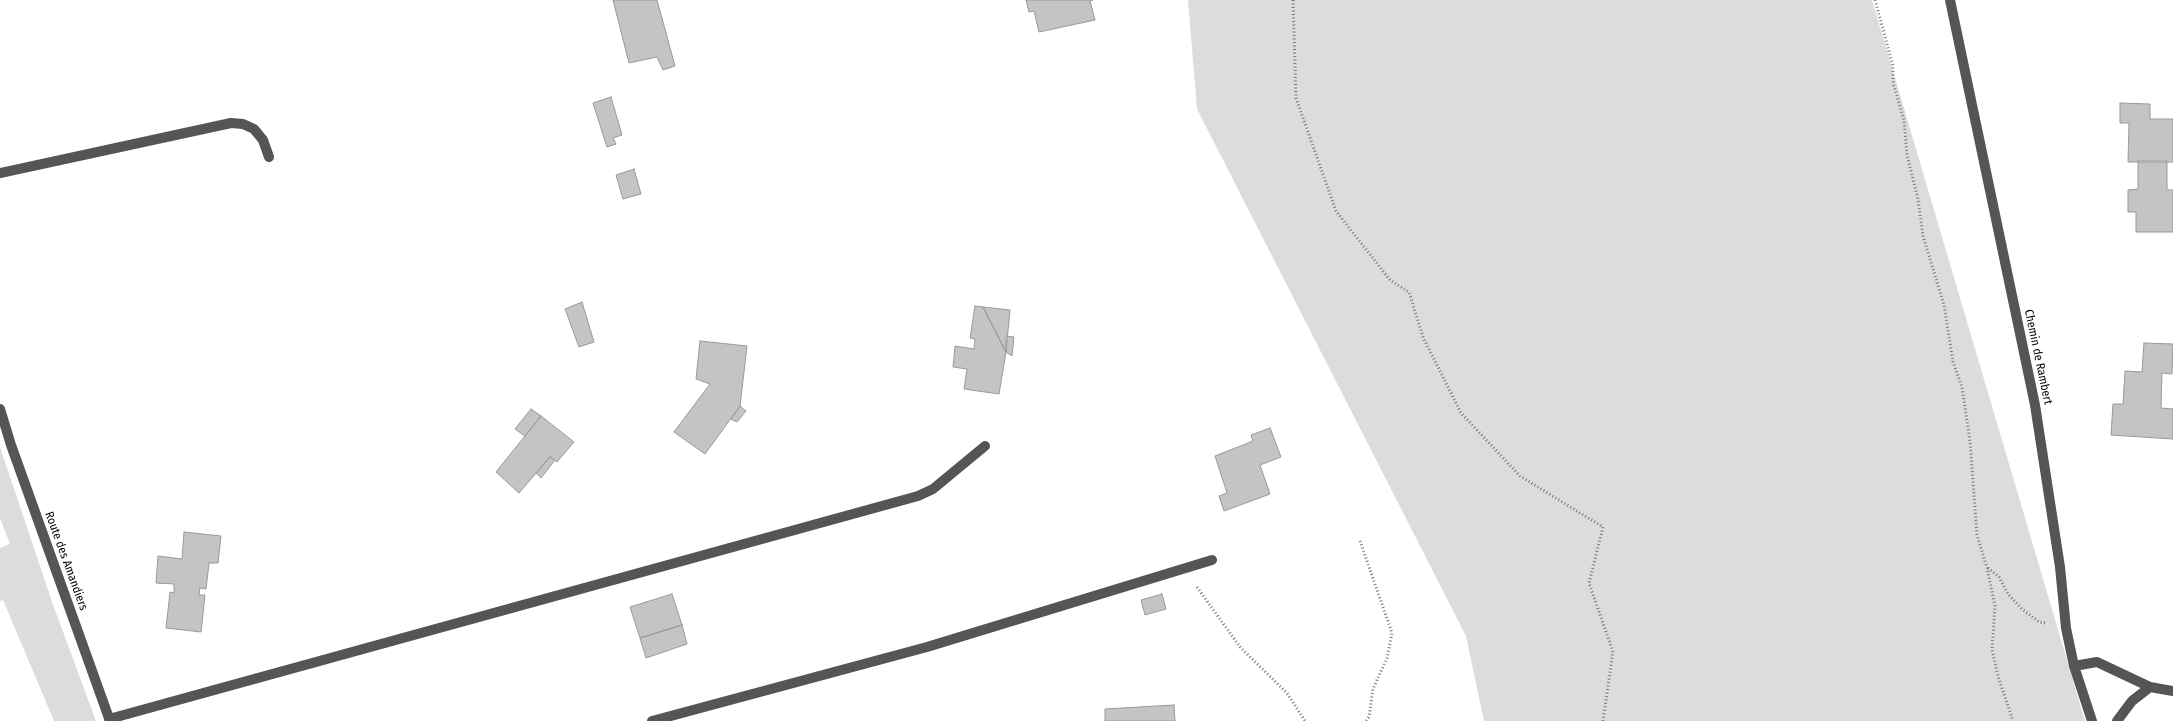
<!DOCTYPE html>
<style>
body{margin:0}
canvas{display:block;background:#fff}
</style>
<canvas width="2173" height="721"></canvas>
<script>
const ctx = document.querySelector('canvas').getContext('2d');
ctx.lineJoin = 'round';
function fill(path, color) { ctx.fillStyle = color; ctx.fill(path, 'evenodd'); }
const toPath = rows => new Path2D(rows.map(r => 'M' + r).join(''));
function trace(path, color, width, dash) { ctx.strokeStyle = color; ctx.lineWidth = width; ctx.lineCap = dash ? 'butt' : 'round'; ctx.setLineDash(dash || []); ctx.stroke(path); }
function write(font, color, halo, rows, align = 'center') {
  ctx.font = font + ' "Fira Sans Condensed",sans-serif'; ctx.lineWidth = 4.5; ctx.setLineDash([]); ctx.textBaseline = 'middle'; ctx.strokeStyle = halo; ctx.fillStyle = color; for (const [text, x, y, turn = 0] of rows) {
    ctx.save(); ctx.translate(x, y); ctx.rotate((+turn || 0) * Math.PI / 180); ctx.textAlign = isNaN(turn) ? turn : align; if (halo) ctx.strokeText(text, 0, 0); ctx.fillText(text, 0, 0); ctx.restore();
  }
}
fill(toPath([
 [1188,0,1872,0,2085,721,1484,721,1466,636,1197,109],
 [0,447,52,602,96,721,54,721,3,600,0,601,0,548,10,544,0,518]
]), '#dcdcdc');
const building = toPath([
 [613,0,657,0,675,66,663,70,657,57,629,63,613,0],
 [1026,0,1093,0,1090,1,1095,20,1039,32,1034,11,1029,12,1026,0],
 [611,97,622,135,613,138,616,144,607,147,593,103,611,97],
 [2120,103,2150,104,2150,119,2173,119,2173,162,2128,162,2129,123,2120,123,2120,103],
 [2138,161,2167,161,2167,190,2173,190,2173,232,2136,232,2136,212,2128,212,2128,190,2138,189,2138,161],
 [634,169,641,194,623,199,616,175,634,169],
 [582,302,594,342,579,347,565,309,582,302],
 [975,306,983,307,1006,352,999,394,964,389,967,369,953,367,955,346,974,349,975,339,970,338,975,306],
 [983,307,1010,310,1006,352,983,307],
 [1006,336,1014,337,1012,356,1006,352,1006,336],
 [700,341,747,346,740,406,705,454,674,432,710,384,696,379,700,341],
 [2144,343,2173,344,2172,374,2162,373,2161,408,2173,409,2173,439,2111,435,2113,404,2123,404,2125,371,2142,372,2144,343],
 [740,406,746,411,737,422,731,419,740,406],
 [531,409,541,416,525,436,515,429,531,409],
 [541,416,574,442,557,462,550,457,519,493,496,472,541,416],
 [1270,428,1281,457,1260,465,1270,494,1224,511,1219,496,1227,493,1215,456,1253,441,1251,435,1270,428],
 [550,457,555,460,541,478,536,473,550,457],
 [184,532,221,536,218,563,209,563,206,589,200,588,199,595,205,595,201,632,166,628,170,592,174,593,174,584,156,583,158,556,182,559,184,532],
 [672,594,682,625,640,638,630,607,672,594],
 [1162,594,1166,609,1145,615,1141,600,1162,594],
 [682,625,687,644,646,658,640,638,682,625],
 [1174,705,1175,721,1105,721,1105,709,1174,705]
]);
fill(building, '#c4c4c4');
trace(building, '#999', 1);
trace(toPath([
 [1293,0,1296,98,1336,211,1390,280,1409,292,1423,337,1461,413,1520,476,1603,527,1589,583,1613,652,1603,721],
 [1875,0,1893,66,1893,83,1904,120,1907,155,1918,199,1923,236,1944,305,1953,362,1962,387,1970,441,1977,535,1987,568,1995,606,1992,649,1998,676,2013,721],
 [1360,541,1392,633,1387,658,1373,689,1369,717,1366,721],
 [1988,568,1999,577,2008,594,2022,609,2039,622,2045,623],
 [1197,587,1240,647,1287,693,1305,721]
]), '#777', 3, [1, 2.5]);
trace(toPath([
 [1950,0,2035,405,2060,567,2066,628,2074,666,2092,721],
 [0,173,231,123,243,124,254,129,263,140,269,157],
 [0,409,11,445,110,721],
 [2074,666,2097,662,2150,687,2173,691],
 [109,719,918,496,933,489,985,446],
 [652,721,927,647,1212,560],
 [2117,721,2132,701,2150,687]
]), '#555', 10);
write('12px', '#000', '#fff', [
 ["Chemin de Rambert",2038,357,78],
 ["Route des Amandiers",66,561,70]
]);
</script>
